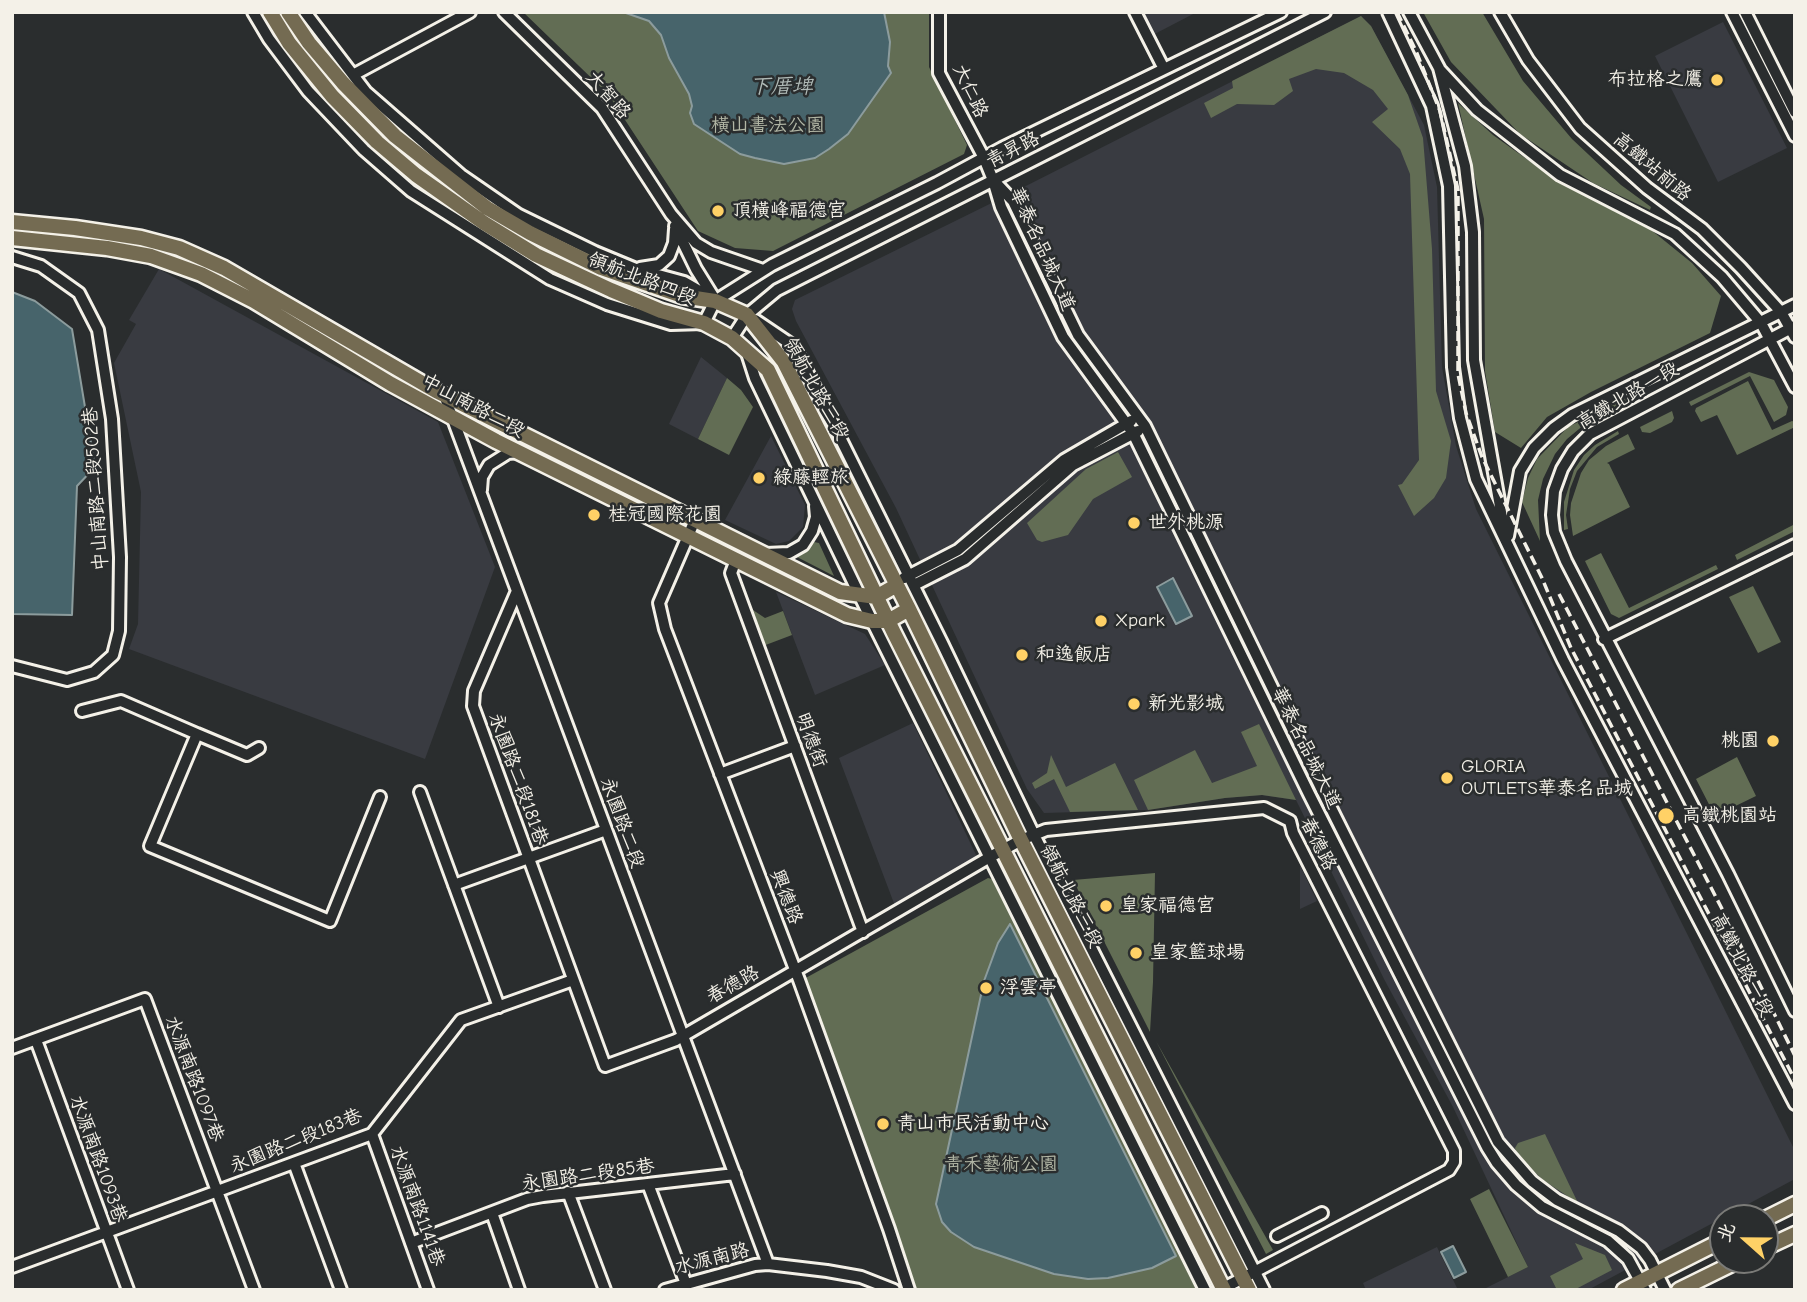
<!DOCTYPE html>
<meta charset="utf-8">
<style>
body{margin:0}
#map{position:relative;width:1807px;height:1302px;overflow:hidden;background:#2a2d2e;font-family:"Comic Neue","LXGW WenKai TC",sans-serif}
canvas{display:block}
.frame{position:absolute;inset:0;border:14px solid #f4f1e8;pointer-events:none}
.north{position:absolute;left:1709px;top:1204px;width:70px;height:70px;box-sizing:border-box;background:#2a2d2e;border:2px solid #7b7b78;border-radius:50%;rotate:291deg;font-size:19px;font-weight:700;line-height:28px;text-align:center;color:#f4f1e8}
.north::after{content:'';display:block;margin:auto;width:24px;height:32px;background:#ffd166;clip-path:polygon(50% 0,100% 100%,50% 72%,0 100%)}
</style>
<div id="map">
<canvas width="1807" height="1302"></canvas>
<div class="frame"></div>
<div class="north">北</div>
</div>
<script>
const ctx = document.querySelector('canvas').getContext('2d');
ctx.lineJoin = 'round';
function fill(path, color) { ctx.fillStyle = color; ctx.fill(path, 'evenodd'); }
const toPath = rows => new Path2D(rows.map(r => 'M' + r).join(''));
function trace(path, color, width, dash) { ctx.strokeStyle = color; ctx.lineWidth = width; ctx.lineCap = dash ? 'butt' : 'round'; ctx.setLineDash(dash || []); ctx.stroke(path); }
function write(font, color, halo, rows, align = 'center') {
  ctx.font = font + ' "Comic Neue","LXGW WenKai TC",sans-serif'; ctx.lineWidth = 5; ctx.setLineDash([]); ctx.textBaseline = 'middle'; ctx.strokeStyle = halo; ctx.fillStyle = color; for (const [text, x, y, turn = 0] of rows) {
    ctx.save(); ctx.translate(x, y); ctx.rotate((+turn || 0) * Math.PI / 180); ctx.textAlign = isNaN(turn) ? turn : align; if (halo) ctx.strokeText(text, 0, 0); ctx.fillText(text, 0, 0); ctx.restore();
  }
}
fill(toPath([
 [1132,12,1197,12,1145,39],
 [1361,16,1371,26,1424,125,1437,187,1442,367,1456,446,1476,509,1795,1151,1793,1180,1588,1290,1482,1290,1528,1267,1453,1107,1384,979,1296,800,1262,795,1225,798,1148,810,1044,813,1027,789,896,508,796,321,792,309,795,300,1018,190],
 [1723,22,1787,148,1718,182,1655,56],
 [159,269,438,422,495,567,425,759,129,649,138,624,141,492,114,363,136,324,129,320],
 [701,357,727,378,698,439,669,424],
 [771,436,805,505,803,527,789,541,776,544,725,520],
 [776,592,865,634,885,665,815,695],
 [913,723,978,859,895,906,839,758],
 [1300,865,1317,901,1300,909],
 [1437,1247,1458,1290,1366,1290,1363,1283]
]), '#393b41');
fill(toPath([
 [523,12,929,12,929,67,967,145,964,154,773,251,735,248,698,231,608,94],
 [1423,12,1482,12,1523,81,1572,139,1621,185,1651,207,1650,210,1593,183,1520,134,1451,62],
 [1361,16,1371,26,1408,95,1423,138,1432,249,1436,391,1451,441,1446,478,1434,498,1414,516,1398,485,1402,484,1419,460,1410,174,1400,149,1372,122,1388,109,1373,90,1344,73,1316,69,1289,79,1293,91,1274,105,1237,104,1211,118,1204,103,1233,88,1232,81],
 [1458,103,1493,135,1542,170,1578,192,1650,229,1692,263,1721,296,1710,333,1591,392,1547,417,1521,448,1495,432,1485,371,1484,219],
 [1749,372,1774,380,1788,407,1786,415,1774,422,1750,376,1691,406,1689,402],
 [727,378,741,390,753,407,729,455,698,439],
 [1748,381,1772,430,1792,421,1795,422,1795,427,1737,455,1717,415,1701,422,1695,411,1696,408],
 [1639,392,1621,406,1585,424,1567,439,1555,454,1543,479,1538,500,1540,541,1522,502,1528,478,1537,459,1568,427],
 [1672,411,1674,418,1672,422,1650,433,1642,432,1640,427],
 [1618,431,1619,434,1597,447,1577,471,1570,489,1566,515,1568,529,1564,530,1564,502,1574,470,1584,455,1595,445],
 [1628,434,1635,449,1607,463,1609,464,1630,507,1573,536,1570,515,1571,503,1581,473,1589,460,1606,446],
 [1118,452,1132,477,1093,499,1068,535,1042,542,1037,540,1027,523,1086,469],
 [1795,524,1795,531,1737,560,1735,555],
 [814,542,819,543,834,576,797,557],
 [1601,553,1629,608,1716,565,1718,569,1619,618,1611,614,1585,561],
 [1753,586,1781,642,1758,653,1729,597],
 [750,608,765,618,783,611,792,635,763,646],
 [1259,724,1296,800,1262,795,1225,798,1148,810,1134,780,1195,750,1212,783,1257,766,1241,732],
 [1051,755,1066,787,1115,763,1138,810,1070,812,1054,779,1035,789,1032,783,1047,773],
 [1737,757,1756,796,1715,816,1696,779],
 [1155,873,1153,982,1150,1032,1073,880],
 [988,878,996,880,1201,1290,914,1289,802,980],
 [1156,1041,1273,1250,1266,1254],
 [1545,1134,1578,1203,1543,1180,1518,1156,1515,1148,1518,1143],
 [1489,1189,1528,1267,1508,1277,1470,1199],
 [1575,1243,1605,1255,1612,1270,1574,1290,1557,1290,1550,1276,1583,1259]
]), '#626d54');
const water = toPath([
 [623,12,884,12,890,42,888,66,891,73,848,134,829,149,815,158,784,164,755,158,740,154,694,124,690,113,692,106,689,94,669,58,661,35,649,21,623,12],
 [12,292,35,301,72,329,95,467,77,486,72,615,12,614,12,292],
 [1173,578,1192,616,1176,624,1157,587,1173,578],
 [1010,924,1176,1256,1152,1268,1108,1278,1088,1279,1054,1274,974,1247,951,1232,942,1222,936,1204,984,981,998,943,1010,924],
 [1453,1246,1466,1272,1454,1278,1441,1252,1453,1246]
]);
fill(water, '#47646b');
trace(water, '#8c9c9d', 2);
const minor = toPath([
 [253,12,269,39,308,91,364,150,411,191,550,279,607,304,671,324,704,323,715,301,772,265,937,183,1002,148,1281,12],
 [305,12,366,92,461,175,519,215,595,252,636,269,684,282,710,297],
 [504,12,602,108,671,214,696,243,711,252,763,270],
 [939,12,939,73,984,158,993,180,1001,207,1063,337,1133,433,1309,794,1487,1147,1497,1163,1516,1185,1542,1207,1608,1241,1628,1259,1645,1290],
 [1135,12,1164,69],
 [1388,12,1432,106,1449,186,1453,367,1460,418,1476,479,1563,660,1795,1104],
 [1409,12,1439,68,1465,166,1473,232,1474,360,1504,529],
 [1500,12,1528,60,1580,128,1647,188,1702,229,1741,268,1781,312,1795,337],
 [1732,12,1795,136],
 [1745,12,1795,112],
 [1440,70,1477,110,1560,175,1675,234,1722,277,1761,323,1795,387],
 [353,75,470,12],
 [995,182,1013,201,1078,335,1145,426,1321,788,1498,1142,1532,1181,1557,1200,1619,1231,1641,1248,1650,1260,1665,1290],
 [675,226,696,269,714,298],
 [12,257,41,266,79,293,98,330,112,419,120,557,119,631,113,655,94,672,67,680,12,666],
 [640,268,659,265,669,256,674,243,675,229],
 [755,320,795,347,942,643,1034,835,1264,1290],
 [1795,326,1590,434,1573,451,1562,469,1554,491,1552,515,1554,532,1566,561,1728,874,1795,1011],
 [732,338,747,315,777,290,1325,12],
 [746,350,755,378,872,621,1205,1290],
 [444,395,768,1264],
 [481,490,482,477,489,465,508,453,519,452],
 [695,520,659,603,665,629,799,980,889,1229,909,1290],
 [1508,536,1520,471,1534,448,1554,428,1572,415,1795,305],
 [766,554,789,553,803,545,812,531,816,517,815,506],
 [736,560,731,573,863,932],
 [904,578,958,550,1064,460,1131,421],
 [914,585,965,559,1073,465,1138,431],
 [517,591,474,691,473,706,605,1066,676,1040,990,857,1021,840,1046,830,1264,808,1290,821,1293,833,1454,1151,1454,1162,1449,1170,1220,1290],
 [1604,639,1795,545],
 [82,711,121,701,197,734],
 [259,748,247,755,197,734,150,846,330,921,380,797],
 [720,774,795,746],
 [420,792,499,1007],
 [454,885,606,830],
 [36,1040,128,1290],
 [12,1048,145,999,254,1290],
 [372,1134,428,1290],
 [294,1163,341,1290],
 [648,1184,686,1284],
 [568,1192,605,1290],
 [492,1213,519,1290],
 [1277,1236,1322,1213],
 [411,1243,527,1199,543,1196,735,1174],
 [12,1267,372,1134,461,1020,573,980],
 [665,1290,755,1265,768,1264,827,1271,861,1277,894,1290]
]);
const major = toPath([
 [270,12,289,43,332,96,377,142,416,175,484,223,536,255,611,290,661,311,704,323,732,338,768,370,894,633,1224,1290],
 [288,12,309,43,343,83,395,136,487,208,530,233,601,268,682,296,715,301,747,315,784,362,909,609,1021,840,1249,1290],
 [12,222,75,228,141,238,179,248,224,268,436,391,840,592,876,597,897,585],
 [12,238,107,248,151,256,201,274,254,301,391,384,496,441,847,615,872,621,888,621,909,609],
 [1765,1219,1795,1204],
 [1765,1248,1795,1234],
 [1624,1290,1723,1240],
 [1679,1290,1740,1260]
]);
trace(minor, '#f4f1e8', 16);
trace(major, '#f4f1e8', 19);
trace(minor, '#2a2d2e', 10);
trace(major, '#746b52', 14);
trace(toPath([
 [1397,12,1416,51,1440,111,1458,190,1458,374,1466,413,1482,457,1542,578,1571,648,1795,1080],
 [1559,594,1734,932,1795,1056]
]), '#f4f1e8', 3.5, [10, 5]);
for (const [x, y, r, color] of [
 [1717,80,7,"#ffd166"],
 [718,211,7,"#ffd166"],
 [759,478,7,"#ffd166"],
 [594,515,7,"#ffd166"],
 [1134,523,7,"#ffd166"],
 [1101,621,7,"#ffd166"],
 [1022,655,7,"#ffd166"],
 [1134,704,7,"#ffd166"],
 [1773,741,7,"#ffd166"],
 [1447,778,7,"#ffd166"],
 [1666,816,9,"#ffd166"],
 [1106,906,7,"#ffd166"],
 [1136,953,7,"#ffd166"],
 [986,988,7,"#ffd166"],
 [883,1124,7,"#ffd166"]
]) { const dot = new Path2D(); dot.arc(x, y, r, 0, 2 * Math.PI); ctx.fillStyle = color; ctx.fill(dot); trace(dot, '#2a2d2e', 2.5); }
write('19px', '#f4f1e8', '#2a2d2e', [
 ["布拉格之鷹",1703,80,"right"],
 ["頂橫峰福德宮",732,211],
 ["綠藤輕旅",773,478],
 ["桂冠國際花園",608,515],
 ["世外桃源",1148,523],
 ["Xpark",1115,621],
 ["和逸飯店",1036,655],
 ["新光影城",1148,704],
 ["桃園",1759,741,"right"],
 ["GLORIA",1461,767],
 ["OUTLETS華泰名品城",1461,789],
 ["高鐵桃園站",1682,816],
 ["皇家福德宮",1120,906],
 ["皇家籃球場",1150,953],
 ["浮雲亭",1000,988],
 ["青山市民活動中心",897,1124]
], 'left');
write('19px', '#f4f1e8', '#2a2d2e', [
 ["大仁路",970,91,65],
 ["大智路",608,95,49],
 ["青昇路",1013,150,-27],
 ["高鐵站前路",1652,167,40],
 ["華泰名品城大道",1042,249,66],
 ["領航北路四段",642,279,21],
 ["領航北路三段",816,389,61],
 ["高鐵北路一段",1628,396,-30],
 ["中山南路二段",473,406,28],
 ["中山南路二段502巷",96,489,-94],
 ["明德街",811,740,70],
 ["華泰名品城大道",1306,748,64],
 ["永園路二段181巷",518,779,70],
 ["永園路二段",622,823,70],
 ["春德路",1318,844,63],
 ["領航北路三段",1071,896,63],
 ["興德路",786,897,69],
 ["高鐵北路一段",1742,965,63],
 ["春德路",733,985,-29],
 ["水源南路1097巷",194,1079,69],
 ["永園路二段183巷",296,1141,-22],
 ["水源南路1093巷",98,1159,70],
 ["永園路二段85巷",588,1175,-8],
 ["水源南路1141巷",417,1206,70],
 ["水源南路",712,1259,-14]
]);
write('19px', '#b2b6a5', '#2a2d2e', [
 ["橫山書法公園",768,126],
 ["青禾藝術公園",1001,1165]
]);
write('italic 21px', '#afb9b6', '#2a2d2e', [
 ["下厝埤",781,87]
]);
</script>
